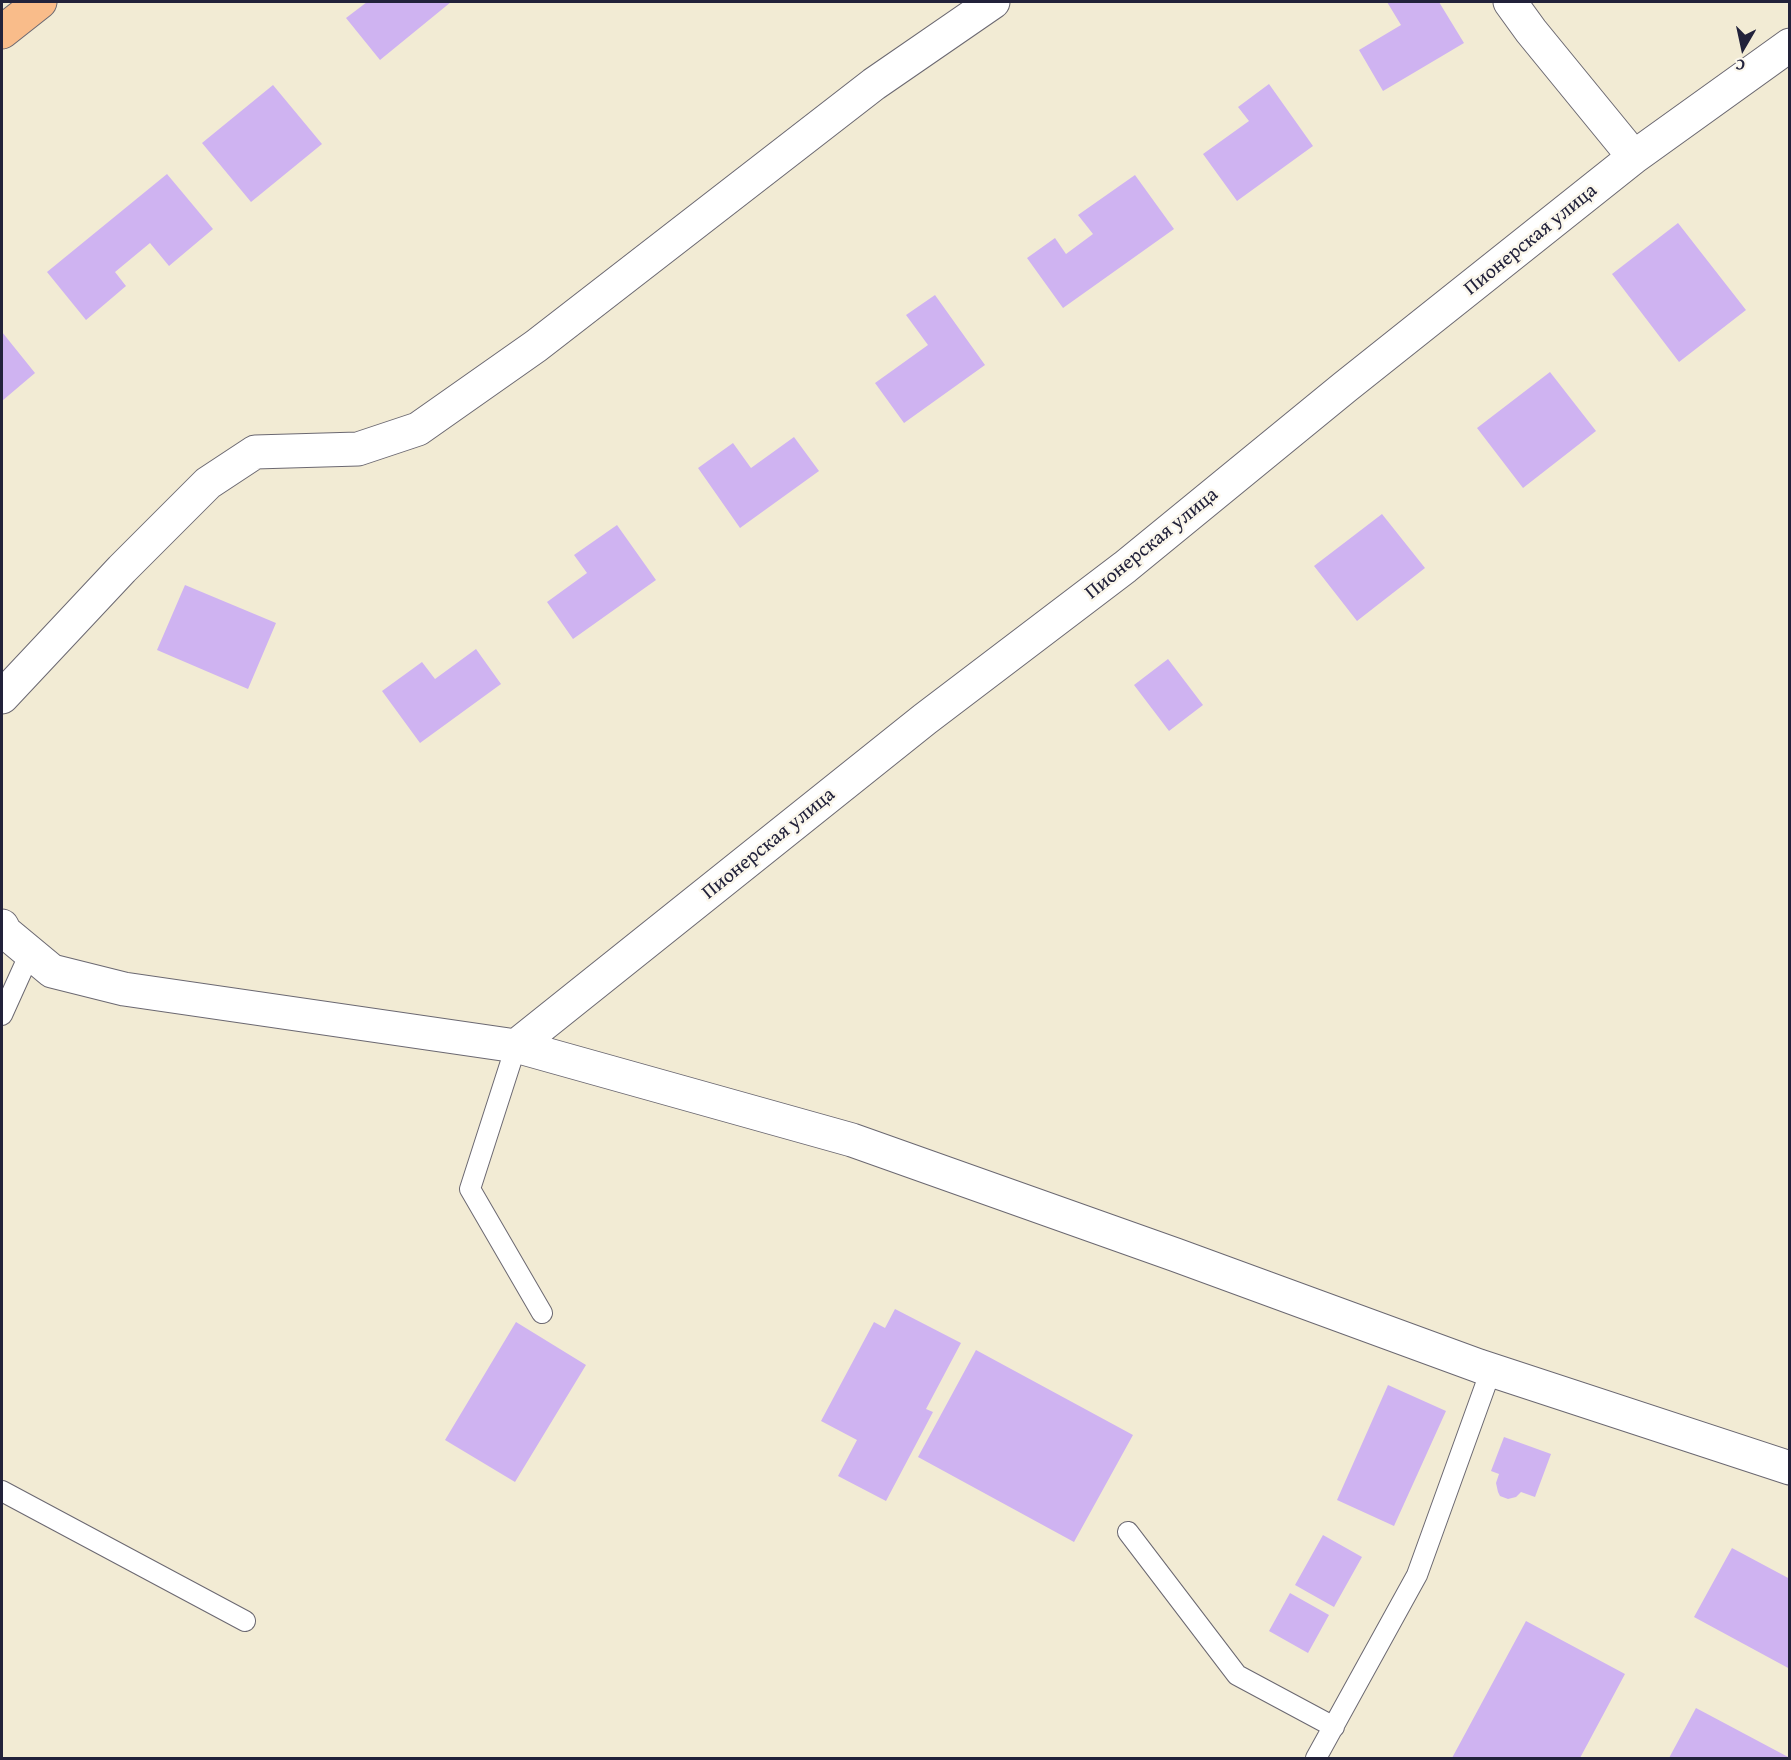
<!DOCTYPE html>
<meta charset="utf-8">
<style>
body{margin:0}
#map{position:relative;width:1791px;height:1760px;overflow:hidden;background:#f2ebd4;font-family:"Gentium Book Plus",serif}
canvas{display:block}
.frame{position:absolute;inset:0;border:3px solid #22223b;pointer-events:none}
.north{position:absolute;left:1713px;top:18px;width:60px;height:60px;-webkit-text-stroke:4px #fbf7ec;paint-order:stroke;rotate:189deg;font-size:16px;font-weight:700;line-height:24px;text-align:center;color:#22223b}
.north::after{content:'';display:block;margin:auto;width:21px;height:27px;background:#22223b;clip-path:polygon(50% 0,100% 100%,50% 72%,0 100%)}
</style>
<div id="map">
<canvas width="1791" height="1760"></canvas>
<div class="frame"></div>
<div class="north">С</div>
</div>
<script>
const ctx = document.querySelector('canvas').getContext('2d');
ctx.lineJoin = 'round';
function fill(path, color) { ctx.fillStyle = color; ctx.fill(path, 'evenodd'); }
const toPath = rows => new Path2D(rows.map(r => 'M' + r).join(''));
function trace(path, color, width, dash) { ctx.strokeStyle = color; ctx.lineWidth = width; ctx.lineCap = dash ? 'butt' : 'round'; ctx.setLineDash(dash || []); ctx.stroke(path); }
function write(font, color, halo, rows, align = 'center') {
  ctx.font = font + ' "Gentium Book Plus",serif'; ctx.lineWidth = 5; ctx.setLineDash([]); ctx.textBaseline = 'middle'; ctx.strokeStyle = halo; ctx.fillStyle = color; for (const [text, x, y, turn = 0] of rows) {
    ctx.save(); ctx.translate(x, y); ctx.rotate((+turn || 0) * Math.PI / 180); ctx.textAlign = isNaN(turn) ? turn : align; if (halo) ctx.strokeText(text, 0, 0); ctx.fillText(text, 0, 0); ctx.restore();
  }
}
fill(toPath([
 [367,2,451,2,380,60,346,18],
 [1387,2,1439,2,1464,43,1383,91,1359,50,1401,25],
 [1269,84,1313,146,1237,201,1203,154,1249,121,1238,107],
 [273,85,322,144,251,202,202,143],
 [167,174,213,229,169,266,150,243,115,272,126,286,86,320,47,272],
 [1135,175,1174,229,1063,308,1027,258,1055,238,1066,254,1093,234,1078,215],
 [1678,223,1746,310,1679,362,1612,274],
 [935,295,985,365,904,423,875,383,928,345,906,315],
 [2,332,35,373,2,401],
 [1550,372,1596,431,1523,488,1477,428],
 [794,437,819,471,740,528,698,468,733,443,751,468],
 [1382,514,1425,568,1357,621,1314,566],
 [617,525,656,580,573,639,547,602,587,573,574,555],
 [185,585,276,623,248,689,157,650],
 [476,649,501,684,420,743,382,691,422,662,435,679],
 [1168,659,1203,705,1169,731,1134,685],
 [895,1309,961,1343,926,1409,933,1412,886,1501,838,1476,857,1440,821,1421,874,1322,885,1328],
 [516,1322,586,1365,515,1482,445,1440],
 [976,1350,1133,1435,1074,1542,918,1457],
 [1388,1385,1446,1411,1394,1526,1337,1500],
 [1504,1437,1551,1454,1535,1497,1521,1492,1516,1497,1508,1499,1500,1496,1498,1492,1496,1483,1499,1474,1491,1471],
 [1323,1535,1362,1557,1334,1607,1295,1585],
 [1732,1548,1790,1579,1790,1669,1694,1617],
 [1290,1593,1329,1615,1308,1653,1269,1631],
 [1526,1621,1625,1674,1580,1758,1452,1758],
 [1696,1708,1790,1758,1669,1758]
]), '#cfb3f1');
const lane = toPath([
 [2,1015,30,953],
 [516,1046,470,1189,542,1313],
 [2,1491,245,1621],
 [1128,1532,1237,1675,1334,1727],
 [1316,1758,1417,1575,1491,1370]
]);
const street = toPath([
 [1510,2,1531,31,1634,157],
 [2,697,122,569,208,483,255,452,358,449,418,429,536,346,874,84,993,2],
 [2,926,5,932,52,971,124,989,516,1046,852,1140,1176,1255,1479,1366,1790,1468],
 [516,1046,925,719,1125,567,1345,387,1634,157,1790,45]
]);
const primary = toPath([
 [2,32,40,2]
]);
trace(lane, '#6b6871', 22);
trace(street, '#6b6871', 35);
trace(primary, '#6b6871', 35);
trace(lane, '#fff', 20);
trace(street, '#fff', 33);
trace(primary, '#f9bc8a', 33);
write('20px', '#22223b', '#fbf7ec', [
 ["Пионерская улица",1531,240,-39],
 ["Пионерская улица",1152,544,-39],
 ["Пионерская улица",769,844,-39]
]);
</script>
